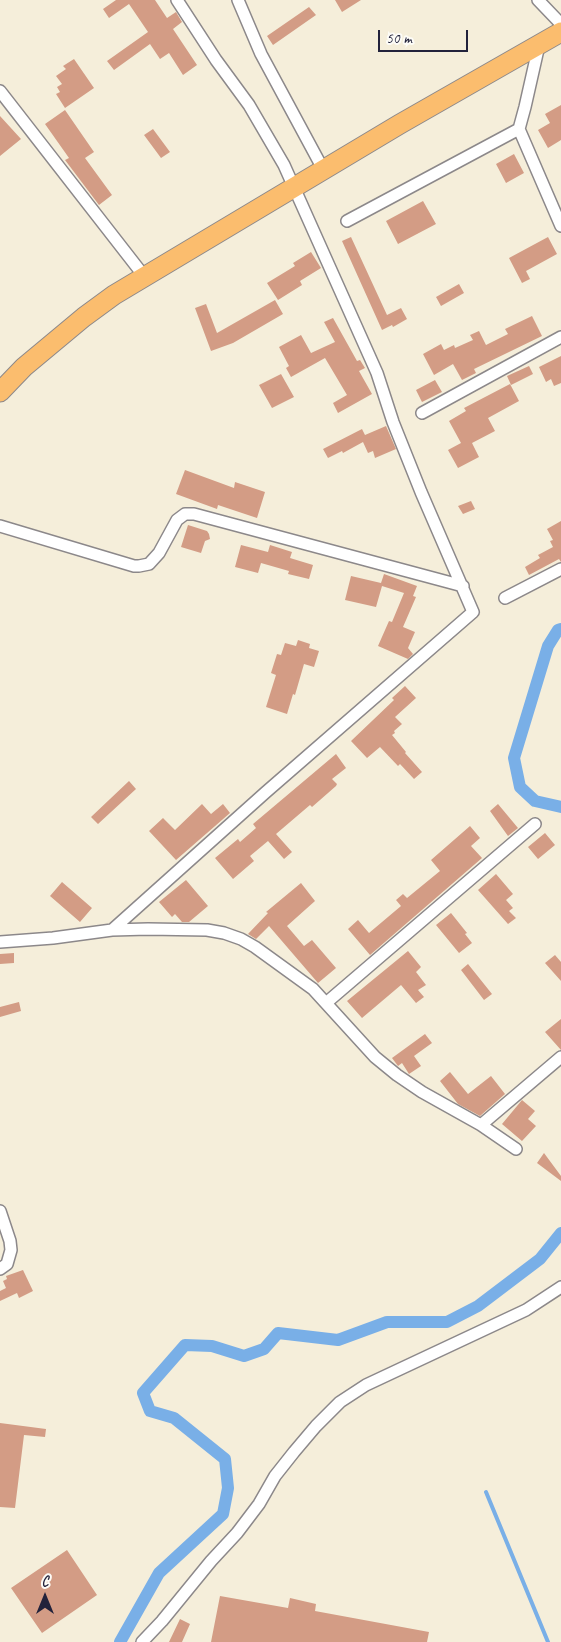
<!DOCTYPE html>
<meta charset="utf-8">
<style>
body{margin:0}
#map{position:relative;width:561px;height:1642px;overflow:hidden;background:#f5eeda;font-family:Caveat,sans-serif}
canvas{display:block}
.north{position:absolute;left:20px;top:1572px;width:50px;height:50px;-webkit-text-stroke:4px #fdfcf7;paint-order:stroke;rotate:0deg;font-size:14px;font-weight:700;line-height:20px;text-align:center;color:#22223b}
.north::after{content:'';display:block;margin:auto;width:18px;height:22px;background:#22223b;clip-path:polygon(50% 0,100% 100%,50% 72%,0 100%)}
.scale{position:absolute;left:378px;top:30px;width:90px;height:22px;box-sizing:border-box;border:2px solid #22223b;border-top:0;padding-left:6px;font-size:15px;line-height:18px;white-space:nowrap;color:#22223b;-webkit-text-stroke:4px #fdfcf7;paint-order:stroke}
</style>
<div id="map">
<canvas width="561" height="1642"></canvas>
<div class="north">С</div>
<div class="scale">50 m</div>
</div>
<script>
const ctx = document.querySelector('canvas').getContext('2d');
ctx.lineJoin = 'round';
const toPath = rows => new Path2D(rows.map(r => 'M' + r).join(''));
function trace(path, color, width, dash) { ctx.strokeStyle = color; ctx.lineWidth = width; ctx.lineCap = dash ? 'butt' : 'round'; ctx.setLineDash(dash || []); ctx.stroke(path); }
function fill(path, color) { ctx.fillStyle = color; ctx.fill(path, 'evenodd'); }
trace(toPath([
 [486,1492,548,1642]
]), '#79afe7', 4);
trace(toPath([
 [561,629,558,630,548,646,514,758,520,787,535,801,561,807],
 [120,1642,159,1573,223,1514,228,1488,225,1459,174,1418,150,1411,143,1393,185,1345,212,1346,244,1356,264,1349,278,1333,338,1340,387,1322,447,1322,478,1306,540,1259,561,1233]
]), '#79afe7', 12);
fill(toPath([
 [116,0,155,0,167,18,176,12,182,22,173,29,197,65,183,75,169,53,160,59,150,44,114,70,107,61,148,32,129,4,109,18,103,9],
 [335,0,361,0,342,12],
 [309,7,316,15,273,45,267,36],
 [74,59,94,88,65,108,56,94,60,92,57,87,62,84,56,76,66,69,63,66],
 [561,105,561,140,548,148,538,130,550,123,545,114],
 [65,110,94,152,85,158,112,195,99,205,65,160,69,158,45,124],
 [0,116,21,139,0,156],
 [153,129,170,152,161,158,144,135],
 [514,154,524,173,506,183,496,164],
 [423,201,436,224,398,244,386,221],
 [351,237,387,315,401,308,407,319,393,327,392,325,382,330,342,241],
 [548,237,557,254,526,271,530,279,522,283,509,258],
 [311,252,321,268,300,281,302,285,278,300,267,283,295,266,293,263],
 [459,284,464,293,441,306,436,297],
 [275,300,283,314,233,343,211,351,195,308,206,304,217,333],
 [532,316,542,336,474,369,476,373,462,380,453,364,434,375,423,354,441,344,444,350,454,345,455,348,473,340,470,335,479,331,486,345,508,334,505,329],
 [333,318,357,361,360,360,365,368,359,371,372,394,338,413,333,403,347,395,325,358,291,377,286,368,289,366,279,347,301,335,311,353,335,342,324,322],
 [561,356,561,383,554,386,551,379,546,382,539,367],
 [529,366,533,374,511,385,507,376],
 [281,374,294,397,272,408,259,385],
 [435,380,442,392,422,402,416,390],
 [510,384,519,401,488,418,495,431,472,443,479,457,458,468,448,450,461,443,449,421,466,411,464,408],
 [386,426,396,449,375,458,373,451,368,453,363,442,343,453,342,451,328,458,323,449,362,429,365,435],
 [185,470,234,488,235,482,265,492,257,518,218,505,217,509,176,494],
 [471,501,475,509,463,514,458,506],
 [561,521,561,562,559,559,529,575,525,567,540,558,538,555,553,547,550,541,553,540,547,529],
 [188,525,207,531,209,534,210,539,205,541,201,553,181,547],
 [241,545,268,552,270,545,292,552,290,558,313,565,309,579,288,574,289,571,261,563,258,573,235,567],
 [384,574,417,586,413,596,416,597,403,627,415,632,408,648,413,654,408,659,378,646,389,621,392,622,404,593,382,586,376,607,345,600,351,576,381,583],
 [298,640,310,644,309,648,319,651,314,667,304,664,295,695,293,694,287,714,266,707,276,675,271,673,277,654,281,655,285,643,296,646],
 [405,686,416,698,395,717,402,724,394,731,395,733,392,735,406,752,405,753,422,772,414,779,400,764,398,766,380,747,367,758,351,741,394,700,392,698],
 [336,754,346,768,332,779,337,784,336,786,312,807,310,805,276,834,292,852,284,859,268,841,250,856,254,861,233,879,215,858,238,839,240,842,256,828,253,824],
 [129,781,136,789,98,824,91,817],
 [202,804,211,814,223,804,230,813,176,860,149,831,163,818,175,830],
 [498,804,518,828,508,836,490,811],
 [470,826,480,838,471,846,482,858,370,955,348,929,358,920,369,933,401,906,396,900,403,894,407,898,440,871,431,860],
 [545,833,555,845,538,859,528,847],
 [496,874,513,894,506,900,513,908,509,911,516,918,508,924,478,890],
 [186,880,208,906,189,922,182,922,175,914,172,917,159,902],
 [62,882,92,908,80,922,50,896],
 [301,883,315,901,287,926,304,946,312,940,336,968,318,983,269,926,256,939,248,934,268,913,266,912],
 [451,913,467,933,465,934,472,943,459,953,436,925],
 [408,951,421,967,416,972,426,985,418,990,424,997,416,1003,401,985,362,1018,347,1001],
 [14,953,14,963,0,964,0,954],
 [555,955,561,962,561,981,545,963],
 [468,964,492,994,484,1000,461,970],
 [19,1002,21,1011,0,1017,0,1007],
 [561,1019,561,1050,545,1032],
 [425,1034,432,1043,414,1056,421,1066,409,1074,402,1063,398,1066,392,1058],
 [450,1072,468,1094,491,1076,505,1094,480,1116,458,1104,440,1081],
 [522,1100,535,1111,528,1119,536,1126,522,1141,502,1124],
 [544,1153,561,1176,561,1181,537,1163],
 [23,1270,33,1291,19,1298,17,1293,0,1301,0,1291,6,1288,3,1281,7,1279,6,1276],
 [0,1423,46,1429,45,1437,24,1435,15,1508,0,1507],
 [67,1550,97,1595,42,1633,11,1588],
 [220,1596,288,1608,290,1598,316,1604,315,1611,429,1632,427,1642,211,1642],
 [180,1619,190,1624,182,1642,169,1642]
]), '#d39c85');
const minor = toPath([
 [238,0,261,54,323,169],
 [538,0,561,24],
 [539,45,525,107,519,129,561,226],
 [0,91,144,276],
 [347,221,519,129],
 [422,413,561,337],
 [0,526,134,566,139,566,149,564,159,553,177,520,185,514,194,514,463,586],
 [505,598,561,569],
 [112,930,266,792,473,612,421,492,393,422,377,373,284,165,249,105,216,60,177,0],
 [0,942,53,938,112,930,148,929,207,930,224,933,241,939,255,947,313,989,375,1057,397,1075,422,1092,481,1125,516,1149],
 [326,1003,535,824],
 [481,1125,561,1057],
 [0,1211,10,1241,11,1250,7,1264,0,1269],
 [142,1642,162,1621,211,1561,237,1533,259,1504,275,1476,294,1452,316,1426,340,1402,366,1385,526,1310,561,1287]
]);
const trunk = toPath([
 [0,392,24,367,84,317,114,295,400,124,561,32]
]);
trace(minor, '#8c888a', 14);
trace(trunk, '#8c888a', 21);
trace(minor, '#fff', 11);
trace(trunk, '#fbbd6e', 19);
</script>
